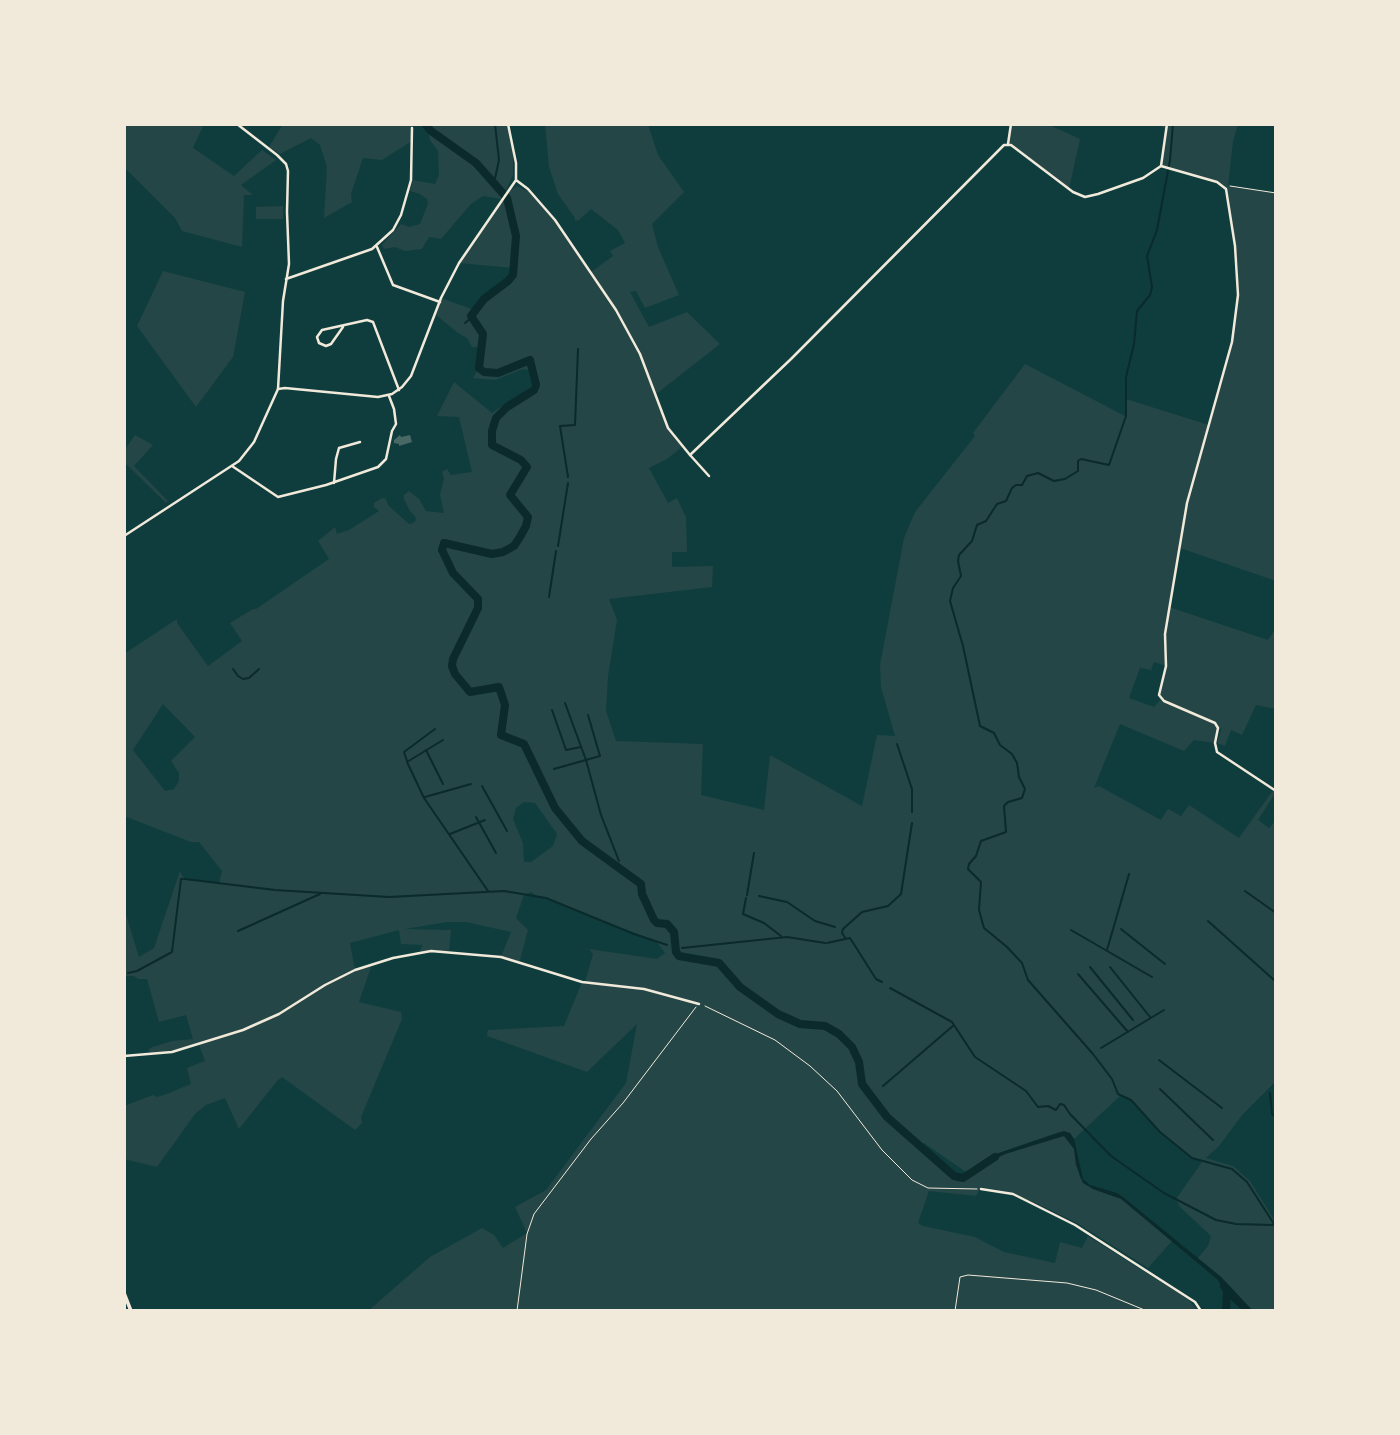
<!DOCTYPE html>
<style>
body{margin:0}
#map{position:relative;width:1400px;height:1435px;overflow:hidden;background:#0f3d3e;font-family:"IBM Plex Sans",sans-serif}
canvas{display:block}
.frame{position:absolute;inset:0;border:126px solid #f1e9da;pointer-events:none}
</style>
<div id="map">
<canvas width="1400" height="1435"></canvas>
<div class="frame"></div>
</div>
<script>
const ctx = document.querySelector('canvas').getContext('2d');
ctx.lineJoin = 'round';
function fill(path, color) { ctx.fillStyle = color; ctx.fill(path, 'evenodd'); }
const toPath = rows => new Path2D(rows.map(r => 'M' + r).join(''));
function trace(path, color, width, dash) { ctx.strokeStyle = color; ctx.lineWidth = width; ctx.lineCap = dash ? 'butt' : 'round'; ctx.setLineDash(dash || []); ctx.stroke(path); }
fill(toPath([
 [124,124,204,124,193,148,234,176,262,150,276,160,241,185,253,195,244,195,242,247,182,231,175,218,124,167],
 [283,124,508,124,515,156,513,157,513,175,506,190,508,192,517,186,526,191,528,189,555,220,591,272,613,256,610,251,625,243,618,230,591,209,579,220,575,221,575,218,558,194,549,167,545,124,648,124,658,155,684,192,652,224,658,247,679,295,645,308,636,291,630,292,649,327,687,312,720,344,655,395,665,422,682,447,667,459,649,468,668,503,677,498,686,517,687,552,672,552,672,567,713,566,712,587,609,599,617,620,608,676,606,711,616,741,703,744,701,795,764,810,770,755,862,806,877,735,895,736,881,687,880,665,904,538,915,512,975,436,973,433,1025,364,1125,416,1126,399,1209,425,1232,342,1238,307,1238,267,1230,206,1228,193,1223,185,1161,166,1167,131,1159,124,1238,124,1233,141,1228,186,1276,193,1276,581,1180,548,1169,607,1268,640,1276,628,1276,709,1256,705,1242,735,1231,730,1225,746,1217,743,1222,727,1218,731,1215,743,1194,740,1184,751,1120,724,1094,788,1099,786,1161,820,1168,809,1181,816,1189,805,1239,838,1276,786,1276,792,1258,820,1269,828,1276,820,1276,1081,1243,1114,1219,1146,1206,1158,1233,1166,1250,1181,1273,1218,1276,1227,1276,1311,1253,1311,1221,1277,1198,1258,1208,1246,1211,1236,1180,1207,1176,1199,1202,1162,1192,1158,1160,1132,1131,1100,1120,1096,1074,1139,1070,1133,1059,1132,993,1155,988,1160,993,1160,1005,1154,1061,1135,1067,1137,1074,1149,1080,1178,1093,1189,1121,1198,1172,1241,1148,1268,1077,1223,1038,1204,1005,1191,981,1187,976,1196,929,1191,918,1223,923,1226,975,1237,1004,1252,1055,1263,1060,1242,1082,1248,1088,1236,1188,1299,1198,1311,368,1311,430,1257,482,1228,494,1235,503,1248,527,1233,515,1207,546,1190,626,1083,637,1024,587,1072,487,1036,488,1030,564,1026,582,982,585,982,593,954,589,949,657,959,665,953,656,941,537,896,531,892,524,895,516,918,528,930,519,964,501,957,511,932,466,922,447,922,405,929,451,930,449,951,419,953,423,945,401,944,399,930,350,943,355,970,372,964,359,1002,401,1012,402,1019,361,1117,362,1123,355,1130,282,1077,277,1081,239,1129,225,1098,206,1105,195,1114,157,1167,124,1159,124,1106,153,1095,157,1097,164,1095,191,1084,187,1068,205,1061,199,1045,172,1052,151,1054,149,1051,149,1049,153,1047,172,1041,193,1039,186,1015,159,1022,147,979,138,979,134,976,124,976,124,908,139,957,154,948,180,871,184,879,219,883,222,871,199,842,191,842,124,816,124,654,177,619,177,623,208,666,242,641,230,623,253,609,256,609,329,559,318,541,335,527,337,534,349,530,379,511,374,507,374,503,382,498,386,499,388,505,409,524,413,523,416,520,415,516,410,511,404,499,404,495,409,491,419,499,426,511,444,513,440,495,444,478,442,472,447,469,451,475,472,472,459,417,437,416,454,382,492,413,529,388,532,384,528,370,523,369,495,380,473,378,479,368,482,347,472,347,467,338,458,333,435,314,441,298,474,310,484,299,508,281,513,268,459,263,501,199,483,196,471,204,441,239,429,237,422,249,405,251,395,247,384,249,382,245,401,224,409,227,420,224,428,204,427,199,420,194,410,191,413,180,435,184,439,175,438,151,430,140,427,126,412,126,412,141,382,160,363,158,351,194,352,202,324,218,327,167,320,145,311,138,280,154,269,147],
 [1154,662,1166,666,1160,696,1161,699,1154,707,1129,698,1140,668,1151,670],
 [163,704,195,737,171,761,179,773,179,781,174,789,165,791,133,750],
 [524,802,535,803,557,834,553,846,531,862,524,862,523,843,513,819,516,808],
 [924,1143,966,1172,969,1178,958,1180,944,1170,921,1147],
 [1011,124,1047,124,1080,139,1069,189,1008,144],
 [283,206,283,219,256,219,256,207],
 [163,271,245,292,233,357,196,407,137,326],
 [135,435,153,445,134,466,168,501,166,503,124,462,124,451]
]), '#244646');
fill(toPath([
 [1064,1131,1070,1133,1074,1139,1083,1179,1090,1185,1117,1193,1123,1197,1221,1277,1253,1311,1243,1311,1229,1298,1218,1280,1121,1199,1093,1189,1083,1183,1076,1165,1074,1149,1064,1136,1005,1154,989,1162,988,1160,999,1153]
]), '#0a2a2b');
trace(toPath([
 [1173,124,1170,160,1157,230,1147,256,1152,287,1150,295,1137,311,1134,344,1126,377,1126,416,1109,465,1081,459,1078,461,1078,471,1065,479,1054,481,1038,473,1027,476,1022,485,1016,485,1012,488,1006,501,997,504,986,521,977,525,972,541,959,555,958,561,961,576,953,588,950,601,963,646,980,726,994,733,1000,745,1012,754,1017,763,1019,777,1025,789,1022,798,1008,802,1004,806,1006,832,981,841,976,856,969,864,968,869,981,882,979,910,984,928,1007,947,1022,963,1028,980,1093,1054,1112,1079,1118,1094,1131,1100,1160,1132,1192,1158,1232,1169,1247,1182,1276,1227],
 [494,183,499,160,495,124],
 [465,323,471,318],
 [568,477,560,426,575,425,578,349],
 [558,546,568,483],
 [549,597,556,551],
 [233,669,238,676,243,679,249,678,259,669],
 [565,703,586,760,601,815,619,861],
 [552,710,566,750,581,747],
 [443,740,407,762,424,798,488,891],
 [897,744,912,789,912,812],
 [426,750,443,784],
 [407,761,404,752,435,729],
 [554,769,600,756,588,715],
 [482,786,507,831],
 [425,797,471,784],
 [476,817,496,853],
 [450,834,485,820],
 [185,879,275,890,389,897,504,891,546,898,634,934,667,945],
 [1245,891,1276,913],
 [747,895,754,853],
 [759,896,787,902,815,921,835,927],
 [746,898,743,914,764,923,781,936],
 [1208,921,1274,980],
 [1121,929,1165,964],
 [1071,930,1152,977],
 [238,931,320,894],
 [846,939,842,933,843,929,862,912,888,906,901,894,912,823],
 [827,943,850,938,876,979,882,982],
 [682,948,787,937,825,943],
 [1107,950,1129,874],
 [1090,967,1133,1020],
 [1110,967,1150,1017],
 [128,973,137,971,172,952,181,879,183,879],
 [1078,974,1128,1032],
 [890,988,952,1022,975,1057,1026,1091,1038,1107,1048,1106,1056,1110,1060,1104,1064,1105,1070,1114,1111,1156,1164,1193,1216,1220,1236,1224,1273,1225],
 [1101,1048,1164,1010],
 [1159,1060,1222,1108],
 [883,1086,954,1025],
 [1160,1089,1213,1140],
 [1270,1093,1272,1114,1276,1117]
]), '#0a2a2b', 2);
trace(toPath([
 [425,124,431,131,476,163,507,198,516,236,513,275,508,281,484,299,471,316,483,334,479,368,484,372,498,373,530,360,536,385,534,390,507,407,496,418,492,431,492,445,521,460,527,467,510,495,528,517,526,526,520,537,514,546,503,552,492,554,444,543,442,550,453,573,478,599,478,608,453,659,452,666,455,674,470,692,499,687,505,705,501,735,524,744,555,808,582,841,641,884,642,894,654,920,657,923,667,924,674,932,676,952,679,956,719,963,740,987,778,1014,800,1024,825,1026,839,1034,852,1047,859,1062,862,1084,887,1117,954,1176,963,1178,995,1157],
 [1224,1286,1227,1290,1226,1311]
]), '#0a2a2b', 8);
fill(toPath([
 [400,435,401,437,410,435,412,442,399,446,399,444,394,443,394,440]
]), '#486865');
trace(toPath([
 [1230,186,1276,193],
 [705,1006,775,1040,810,1066,837,1091,882,1150,912,1180,928,1188,977,1189],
 [517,1311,527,1234,534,1214,591,1139,623,1103,696,1007],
 [955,1311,960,1277,968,1275,1067,1283,1096,1290,1147,1311]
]), '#f1e9da', 1);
trace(toPath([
 [237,124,277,155,286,164,288,171,287,212,289,264,283,301,278,389],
 [508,124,516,163,516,179],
 [1008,144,1011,124],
 [1161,166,1167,124],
 [377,247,393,285,440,302],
 [286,279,372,249,393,230,401,215,411,180,412,128],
 [343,327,331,344,326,346,319,343,317,337,322,330,367,320,373,322,399,390],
 [690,455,709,476],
 [232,466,278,497,326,485,378,467,386,459,392,431,396,424,394,409,389,396],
 [334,483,336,459,339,448,360,442],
 [124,1056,172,1052,243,1030,279,1014,325,985,355,970,393,958,431,951,501,957,582,982,644,989,699,1004],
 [981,1189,1013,1194,1075,1225,1195,1302,1201,1311]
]), '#f1e9da', 2.5);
trace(toPath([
 [124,536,239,461,254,442,278,389,285,388,378,397,392,394,402,387,411,376,441,298,459,263,516,180,528,189,555,220,616,310,640,354,668,428,690,455,791,359,1004,145,1011,145,1073,192,1085,197,1098,194,1143,178,1161,166,1217,182,1226,189,1235,246,1238,295,1232,342,1187,503,1165,634,1166,666,1159,695,1164,701,1215,723,1218,728,1215,743,1217,752,1276,791]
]), '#f1e9da', 2.5);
trace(toPath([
 [124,1293,131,1311]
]), '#f1e9da', 3.5);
</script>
